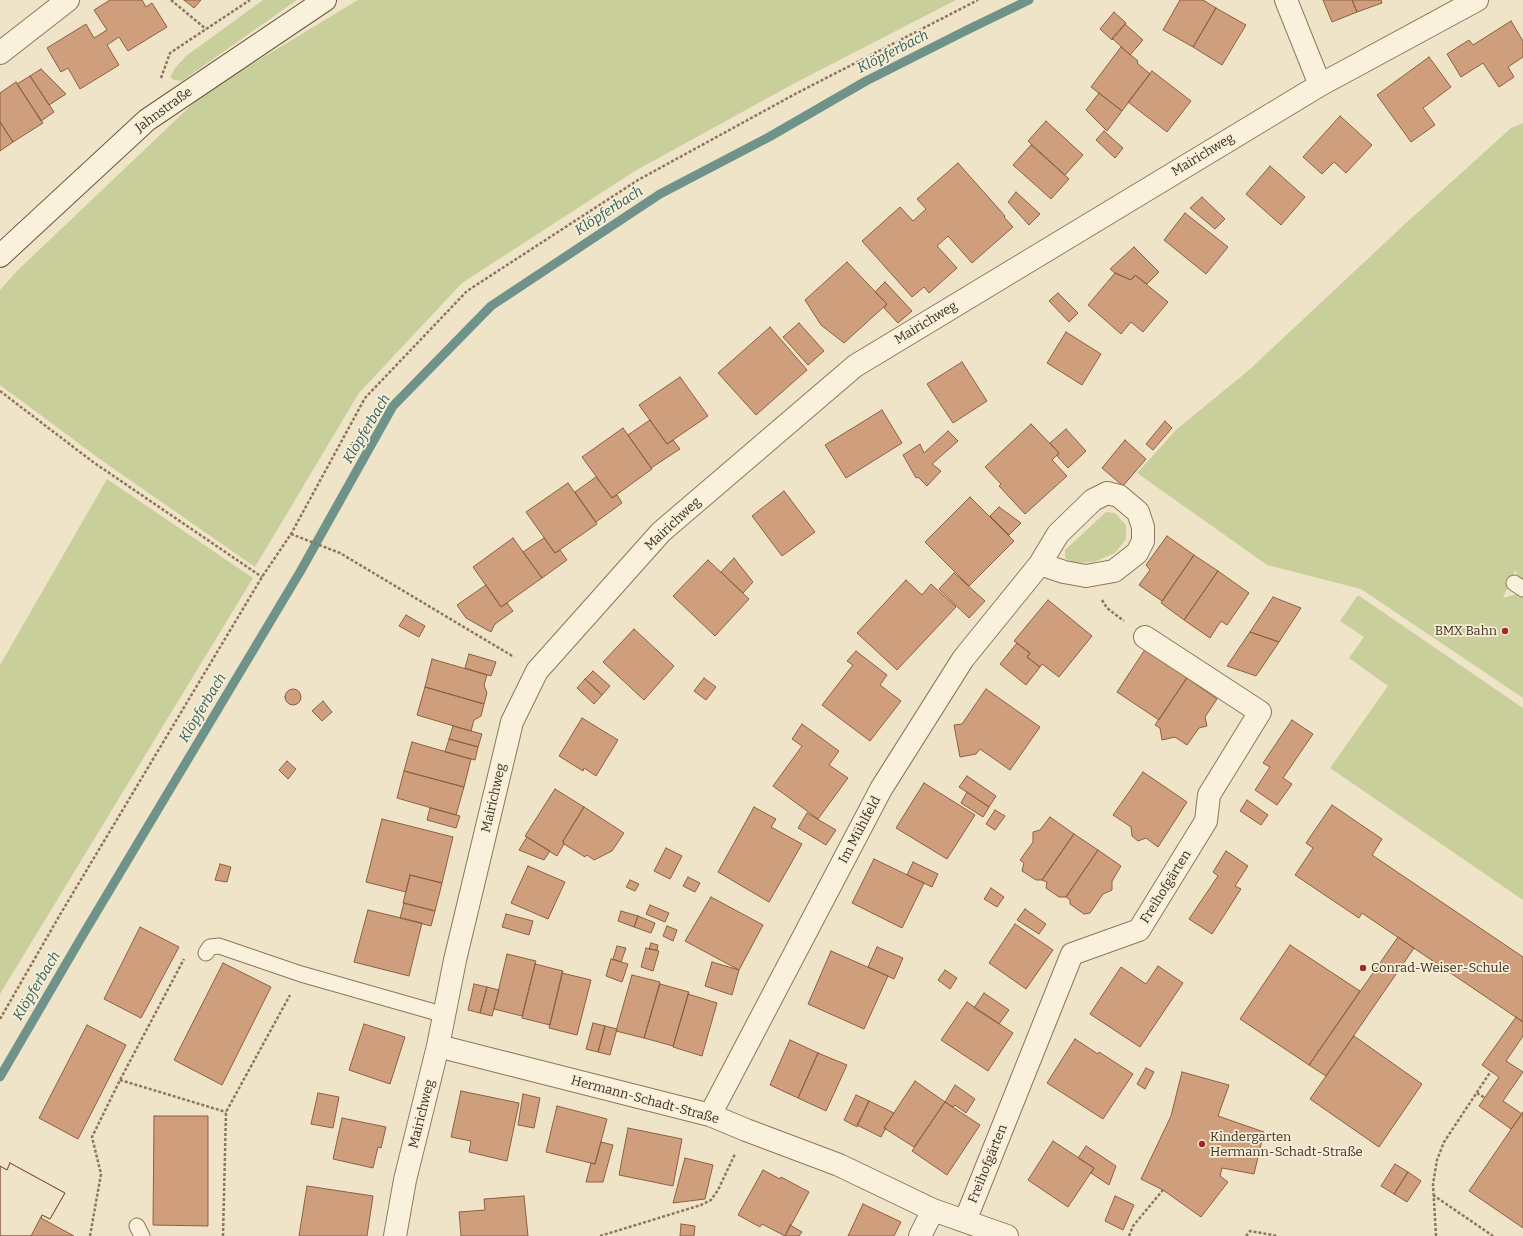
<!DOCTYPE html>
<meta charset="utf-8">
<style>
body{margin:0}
canvas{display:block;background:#f0e4c8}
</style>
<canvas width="1523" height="1236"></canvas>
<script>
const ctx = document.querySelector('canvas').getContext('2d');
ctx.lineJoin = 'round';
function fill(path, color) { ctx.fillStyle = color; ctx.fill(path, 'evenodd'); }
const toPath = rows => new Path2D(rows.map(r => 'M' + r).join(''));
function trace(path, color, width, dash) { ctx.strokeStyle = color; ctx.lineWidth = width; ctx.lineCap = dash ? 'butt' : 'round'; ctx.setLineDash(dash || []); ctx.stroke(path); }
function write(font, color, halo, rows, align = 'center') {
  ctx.font = font + ' Bitter,serif'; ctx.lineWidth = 3.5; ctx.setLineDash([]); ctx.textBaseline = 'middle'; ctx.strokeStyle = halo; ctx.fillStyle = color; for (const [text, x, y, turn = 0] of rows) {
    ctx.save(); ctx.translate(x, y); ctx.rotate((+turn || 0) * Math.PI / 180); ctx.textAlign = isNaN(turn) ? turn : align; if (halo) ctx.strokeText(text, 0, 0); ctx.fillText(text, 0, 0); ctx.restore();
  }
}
fill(toPath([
 [263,0,297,0,182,81,174,80,170,77,175,68,186,56],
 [358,0,956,0,795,83,635,171,462,283,359,393,255,567,101,460,0,385,0,290,17,271,204,93],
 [1523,123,1523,585,1515,570,1503,598,1517,594,1523,596,1523,698,1361,589,1267,565,1137,473,1177,429,1249,370,1406,223,1511,128],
 [107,479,253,578,0,994,0,665],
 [1106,512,1115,513,1126,525,1126,539,1115,553,1094,562,1073,563,1065,558,1065,550],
 [1358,595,1523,708,1523,900,1330,768,1388,686,1349,658,1364,637,1340,621]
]), '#c9cf9b');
trace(toPath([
 [0,1077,84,933,300,572,393,406,491,306,660,194,769,137,866,81,967,30,1029,0]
]), '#6f938a', 9);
const building = toPath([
 [110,0,142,0,146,7,152,3,167,27,128,51,119,37,107,45,119,65,80,89,68,68,61,72,47,48,86,24,94,38,107,30,94,10,110,0],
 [184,0,201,0,194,8,184,0],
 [1180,0,1203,0,1216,8,1193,47,1163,30,1180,0],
 [1323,0,1352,0,1357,12,1332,22,1323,0],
 [1352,0,1381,0,1382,3,1357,12,1352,0],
 [1216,8,1246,25,1222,65,1193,47,1216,8],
 [1114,12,1126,23,1112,40,1100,29,1114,12],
 [1511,21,1523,41,1523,57,1508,67,1514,77,1499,87,1483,63,1461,77,1447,54,1469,40,1473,45,1511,21],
 [1125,24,1143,40,1130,55,1112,38,1125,24],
 [1121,47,1138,61,1137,63,1150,74,1122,111,1091,87,1121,47],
 [1429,57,1451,87,1423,108,1435,125,1411,142,1377,95,1429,57],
 [41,69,66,94,49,105,30,76,41,69],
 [1152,71,1191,101,1167,132,1128,102,1152,71],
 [30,76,54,112,41,121,17,84,30,76],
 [16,82,43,123,13,142,0,122,0,93,16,82],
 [1099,93,1122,111,1107,131,1086,110,1099,93],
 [1340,116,1372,145,1346,173,1334,162,1322,174,1303,157,1340,116],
 [1046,121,1083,155,1065,175,1028,141,1046,121],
 [0,122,13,142,0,151,0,122],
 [1104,131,1123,148,1115,158,1096,140,1104,131],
 [1031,145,1069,179,1051,199,1013,165,1031,145],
 [958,163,1005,216,1004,217,1013,227,972,263,948,236,937,246,957,268,929,293,924,287,912,297,862,241,900,207,913,221,926,209,917,199,958,163],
 [1270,166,1305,197,1281,225,1246,194,1270,166],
 [1016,192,1040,214,1029,225,1008,202,1016,192],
 [1202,197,1225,219,1215,229,1190,208,1202,197],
 [1185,213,1228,247,1206,274,1164,240,1185,213],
 [1134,247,1159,272,1147,284,1135,275,1131,280,1115,273,1110,269,1134,247],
 [847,262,887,304,844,343,821,325,805,300,847,262],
 [1115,273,1131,280,1135,275,1168,302,1143,332,1131,322,1121,334,1088,305,1115,273],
 [885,282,912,311,898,323,884,308,887,304,875,292,885,282],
 [1058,293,1078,313,1069,322,1049,301,1058,293],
 [799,323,824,351,808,365,783,337,799,323],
 [770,327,807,370,756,415,718,373,770,327],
 [1066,332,1101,354,1082,385,1047,363,1066,332],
 [962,362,987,401,953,423,927,384,962,362],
 [680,377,708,416,667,444,639,405,680,377],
 [882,410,902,443,846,478,825,445,882,410],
 [650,420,667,444,673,440,680,449,651,468,628,435,650,420],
 [1165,421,1172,428,1153,450,1146,444,1165,421],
 [1031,424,1059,453,1052,460,1067,476,1025,514,999,486,1001,484,985,467,1031,424],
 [623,428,652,469,612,498,582,457,623,428],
 [1066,429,1086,451,1068,468,1057,456,1059,453,1050,443,1066,429],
 [948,431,958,441,932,464,941,471,927,486,918,477,916,478,903,455,920,444,924,453,948,431],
 [1125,440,1146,459,1123,486,1102,468,1125,440],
 [596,477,612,498,617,495,622,503,596,522,575,492,596,477],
 [568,483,597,524,555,553,526,512,568,483],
 [784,491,815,532,782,556,752,516,784,491],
 [970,497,1014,541,969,586,925,542,970,497],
 [999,507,1021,523,1009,535,990,516,999,507],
 [1167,536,1194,555,1162,601,1139,585,1150,570,1146,565,1167,536],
 [513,538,542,578,501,607,473,567,513,538],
 [544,538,555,553,560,550,567,560,542,578,523,552,544,538],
 [1194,555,1218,571,1184,620,1161,603,1194,555],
 [734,558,753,582,743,593,721,572,734,558],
 [708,560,749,599,715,636,673,596,708,560],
 [1218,571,1249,593,1227,625,1221,621,1210,638,1184,620,1218,571],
 [954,573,985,601,969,618,939,589,954,573],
 [906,580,922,595,931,584,956,607,897,670,857,633,906,580],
 [486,585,501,607,507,603,513,611,495,624,491,632,466,618,457,605,486,585],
 [1273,597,1301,608,1279,642,1250,632,1273,597],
 [1048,600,1092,636,1059,677,1042,664,1040,667,1027,657,1030,653,1014,641,1048,600],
 [406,615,425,626,419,637,399,626,406,615],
 [634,629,674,666,644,700,603,662,634,629],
 [1250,632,1279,642,1256,676,1227,666,1250,632],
 [1017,643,1030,653,1027,657,1040,667,1026,685,1000,664,1017,643],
 [1146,648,1188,676,1159,720,1117,692,1146,648],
 [856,651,887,675,880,685,901,701,870,741,822,705,853,665,847,661,856,651],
 [469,654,496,662,491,676,465,668,469,654],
 [432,659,487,675,484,685,487,693,484,704,425,687,432,659],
 [593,671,610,686,602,695,585,679,593,671],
 [704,678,716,687,706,700,694,691,704,678],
 [1187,678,1217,699,1205,717,1207,726,1199,728,1187,745,1175,737,1162,740,1160,728,1155,725,1187,678],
 [585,679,602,695,594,704,577,688,585,679],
 [425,687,484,704,481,716,474,720,471,731,417,715,425,687],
 '285 697a8 8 0 1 1 16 0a8 8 0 1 1-16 0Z',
 [986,689,1040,727,1010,770,980,749,976,754,960,757,954,725,962,724,986,689],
 [323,701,332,712,322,721,312,711,323,701],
 [582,718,618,740,596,776,584,768,583,771,559,756,582,718],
 [1292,720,1313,734,1283,778,1292,784,1277,805,1255,790,1270,767,1263,763,1292,720],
 [802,724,839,751,829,765,848,778,818,819,773,786,802,746,792,739,802,724],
 [453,726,482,734,478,747,449,739,453,726],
 [449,739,478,747,475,760,445,752,449,739],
 [412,742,471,759,464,787,404,771,412,742],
 [287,761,296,769,288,779,279,770,287,761],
 [404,771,464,787,456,815,397,798,404,771],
 [1143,772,1187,802,1158,847,1146,838,1138,841,1132,836,1131,827,1113,815,1143,772],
 [967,776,996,796,989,807,959,787,967,776],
 [924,783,975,815,947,859,896,828,924,783],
 [555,789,584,807,563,841,564,844,557,856,525,836,555,789],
 [967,792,989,807,983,817,961,803,967,792],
 [1247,800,1268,815,1261,825,1240,811,1247,800],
 [1332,805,1382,839,1372,855,1523,957,1523,1022,1362,913,1359,918,1295,875,1313,848,1306,843,1332,805],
 [584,807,624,833,612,851,594,860,587,855,585,857,564,844,563,841,584,807],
 [754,807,776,819,771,827,802,844,769,902,718,872,754,807],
 [430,808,460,816,456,828,427,820,430,808],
 [995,810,1005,816,995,830,986,824,995,810],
 [807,813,836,830,826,845,798,828,807,813],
 [1050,817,1074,834,1042,880,1036,880,1022,871,1024,863,1020,860,1033,842,1033,832,1040,830,1050,817],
 [382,819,453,837,442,883,410,875,406,892,366,882,382,819],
 [1074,834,1098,850,1066,897,1059,897,1046,888,1047,882,1042,880,1074,834],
 [527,837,550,851,544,860,519,850,527,837],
 [666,848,682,856,670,879,654,871,666,848],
 [1098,850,1121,866,1112,881,1112,890,1103,894,1090,913,1084,914,1070,904,1070,900,1066,897,1098,850],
 [1226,851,1248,866,1235,886,1241,889,1212,934,1189,919,1218,876,1213,872,1226,851],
 [874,859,924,883,902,928,852,903,874,859],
 [913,862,938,874,932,887,907,875,913,862],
 [220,864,231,867,227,882,215,880,220,864],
 [528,866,565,882,548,919,511,903,528,866],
 [410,875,442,883,435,911,403,903,410,875],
 [688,877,700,883,695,892,683,886,688,877],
 [630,880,639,884,635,891,626,887,630,880],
 [991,888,1004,897,997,907,984,899,991,888],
 [711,897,763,925,739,970,685,941,711,897],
 [404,903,435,911,431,926,400,918,404,903],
 [650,905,669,913,665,922,646,914,650,905],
 [1025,909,1046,924,1039,934,1017,920,1025,909],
 [368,910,422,923,409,976,354,962,368,910],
 [621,911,638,916,634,927,618,921,621,911],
 [506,914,533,921,529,935,502,927,506,914],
 [638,916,655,923,651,933,634,927,638,916],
 [1015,924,1053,950,1026,989,989,963,1015,924],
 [667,926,677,930,673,941,663,936,667,926],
 [140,927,179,947,141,1018,104,999,140,927],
 [1398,937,1414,948,1326,1076,1309,1065,1398,937],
 [651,943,658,945,657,950,649,949,651,943],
 [1290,945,1360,991,1309,1065,1240,1019,1290,945],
 [617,946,626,948,621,962,613,959,617,946],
 [877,947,903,958,894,979,868,967,877,947],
 [646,948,659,951,653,971,641,967,646,948],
 [831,951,888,976,864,1029,808,1004,831,951],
 [507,954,536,961,522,1016,494,1009,507,954],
 [611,959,628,964,622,982,606,976,611,959],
 [712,962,739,970,732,995,705,986,712,962],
 [223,963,271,987,222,1085,174,1060,223,963],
 [535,964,563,971,550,1025,522,1018,535,964],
 [1158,966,1183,983,1140,1047,1090,1014,1121,967,1146,984,1158,966],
 [945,970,957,978,950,989,938,980,945,970],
 [562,973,591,980,577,1035,549,1028,562,973],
 [632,975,660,982,644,1038,616,1031,632,975],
 [474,984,487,987,480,1013,468,1010,474,984],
 [660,984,689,992,673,1046,644,1038,660,984],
 [487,987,499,990,492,1016,480,1013,487,987],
 [984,993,1009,1010,999,1024,974,1008,984,993],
 [688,994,717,1003,702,1056,673,1047,688,994],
 [967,1002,1013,1033,988,1071,941,1040,967,1002],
 [1516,1017,1523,1022,1523,1036,1506,1061,1523,1072,1503,1101,1522,1114,1511,1129,1479,1106,1499,1077,1482,1065,1516,1017],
 [593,1023,605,1026,598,1052,586,1049,593,1023],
 [364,1024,405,1037,390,1084,349,1070,364,1024],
 [87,1025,126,1045,78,1139,39,1118,87,1025],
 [605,1026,617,1029,610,1055,598,1052,605,1026],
 [1354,1036,1422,1084,1379,1147,1310,1099,1354,1036],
 [1075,1039,1098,1054,1099,1052,1133,1074,1103,1119,1047,1083,1075,1039],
 [790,1040,818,1053,798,1098,770,1085,790,1040],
 [818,1053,847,1065,826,1111,798,1098,818,1053],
 [1146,1068,1154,1072,1145,1089,1137,1084,1146,1068],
 [1182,1072,1229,1085,1218,1116,1264,1132,1254,1174,1222,1168,1220,1176,1228,1182,1201,1217,1163,1190,1141,1179,1171,1116,1182,1072],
 [915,1081,945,1102,914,1147,884,1128,915,1081],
 [955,1085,975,1099,966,1113,955,1105,953,1107,945,1102,955,1085],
 [461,1091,519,1103,507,1161,469,1152,471,1141,451,1137,461,1091],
 [318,1093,339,1097,333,1128,311,1124,318,1093],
 [523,1094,540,1098,534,1128,518,1125,523,1094],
 [856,1095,869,1101,857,1127,844,1120,856,1095],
 [869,1101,894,1113,884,1128,886,1128,881,1137,857,1125,869,1101],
 [945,1102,980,1125,947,1175,912,1151,945,1102],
 [557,1106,607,1119,595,1164,546,1152,557,1106],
 [1523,1112,1523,1228,1469,1191,1523,1112],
 [154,1116,208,1116,208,1226,153,1225,154,1116],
 [342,1118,386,1127,381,1148,378,1147,373,1168,333,1159,342,1118],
 [628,1128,682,1139,673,1186,619,1175,628,1128],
 [1053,1141,1094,1168,1068,1207,1028,1180,1053,1141],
 [601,1142,613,1145,603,1182,586,1182,591,1163,595,1164,601,1142],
 [1086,1146,1116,1166,1109,1185,1091,1173,1094,1168,1078,1158,1086,1146],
 [685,1158,713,1165,705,1199,673,1203,685,1158],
 [10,1163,65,1193,50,1219,42,1215,41,1218,74,1236,0,1236,0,1166,7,1170,10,1163],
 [10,1163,65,1193,50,1219,42,1215,31,1236,0,1236,0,1166,7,1170,10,1163],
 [1395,1164,1408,1172,1394,1194,1381,1186,1395,1164],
 [763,1170,780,1179,781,1177,809,1192,785,1236,762,1224,760,1227,738,1215,763,1170],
 [1408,1172,1421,1181,1407,1202,1394,1194,1408,1172],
 [307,1186,373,1196,367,1236,299,1236,307,1186],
 [524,1196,528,1236,461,1236,459,1212,485,1210,484,1199,524,1196],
 [1115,1196,1134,1205,1123,1230,1105,1221,1115,1196],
 [863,1204,901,1222,894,1236,848,1236,863,1204],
 [681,1224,695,1226,694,1236,680,1236,681,1224],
 [790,1225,802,1232,799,1236,785,1236,790,1225]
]);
fill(building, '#cf9f7d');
trace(building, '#8d5f41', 1);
const lane = toPath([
 [1514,583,1523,589],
 [206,953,210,947,219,946,301,974,445,1015],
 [137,1226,142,1236]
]);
const street = toPath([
 [1286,0,1320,85],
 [0,53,68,0],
 [438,1046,710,1115,746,1130,839,1165,933,1210,1007,1236],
 [710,1115,881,789,963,659,1040,564,1058,534,1093,500,1107,493,1119,496,1138,512,1143,527,1143,541,1137,553,1114,571,1086,576,1064,572,1040,564],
 [965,1221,1072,954,1139,930,1206,821,1209,795,1260,712,1145,637],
 [395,1236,405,1180,438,1046,455,960,512,722,537,671,661,532,855,366,1320,85,1477,0],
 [920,1236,933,1210]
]);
const secondary = toPath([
 [0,256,147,120,325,0]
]);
trace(lane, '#8d765c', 17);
trace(street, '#8d765c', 24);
trace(secondary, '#6f573f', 24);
trace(toPath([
 [171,0,206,29],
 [161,78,170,53,250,0],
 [0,391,93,462,262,577],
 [291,534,340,553,514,657],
 [1102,600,1107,608,1124,621],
 [0,1019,61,913,262,577,291,534,365,398,467,291,638,180,797,93,978,0],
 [120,1080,226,1112],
 [1477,1093,1485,1098],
 [1433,1195,1493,1236],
 [90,1236,101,1174,92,1137,120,1080,184,959],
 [223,1236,226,1112,290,995],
 [600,1236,701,1205,711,1200,718,1190,735,1154],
 [1129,1236,1133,1226,1163,1190],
 [1246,1236,1250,1231,1278,1236],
 [1436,1236,1433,1184,1437,1160,1444,1142,1491,1071]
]), '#8d765c', 2.5, [3, 2]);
trace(lane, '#faf1dc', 15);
trace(street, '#faf1dc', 22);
trace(secondary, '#faf1dc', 22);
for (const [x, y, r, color] of [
 [1505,631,4,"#9e2a2b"],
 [1363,968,4,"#9e2a2b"],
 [1202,1144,4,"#9e2a2b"]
]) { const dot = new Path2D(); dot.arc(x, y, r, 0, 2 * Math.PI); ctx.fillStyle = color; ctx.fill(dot); trace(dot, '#f7eed8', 1.5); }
write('13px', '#3d2e20', '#f7eed8', [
 ["Jahnstraße",164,110,-36],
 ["Mairichweg",1203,155,-31],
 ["Mairichweg",926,323,-31],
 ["Mairichweg",673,524,-43],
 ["Mairichweg",494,798,-77],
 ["Im Mühlfeld",860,830,-62],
 ["Freihofgärten",1166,887,-58],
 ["Hermann-Schadt-Straße",645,1100,15],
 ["Mairichweg",422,1114,-76],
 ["Freihofgärten",988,1164,-68]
]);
write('13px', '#3d2e20', '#f7eed8', [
 ["BMX Bahn",1497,631,"right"],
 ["Conrad-Weiser-Schule",1371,968],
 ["Kindergarten",1210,1137],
 ["Hermann-Schadt-Straße",1210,1152]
], 'left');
write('italic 14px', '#2f5d5a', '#f7eed8', [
 ["Klöpferbach",893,52,-27],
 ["Klöpferbach",609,211,-33],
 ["Klöpferbach",367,429,-59],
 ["Klöpferbach",203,708,-59],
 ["Klöpferbach",37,986,-59]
]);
</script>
